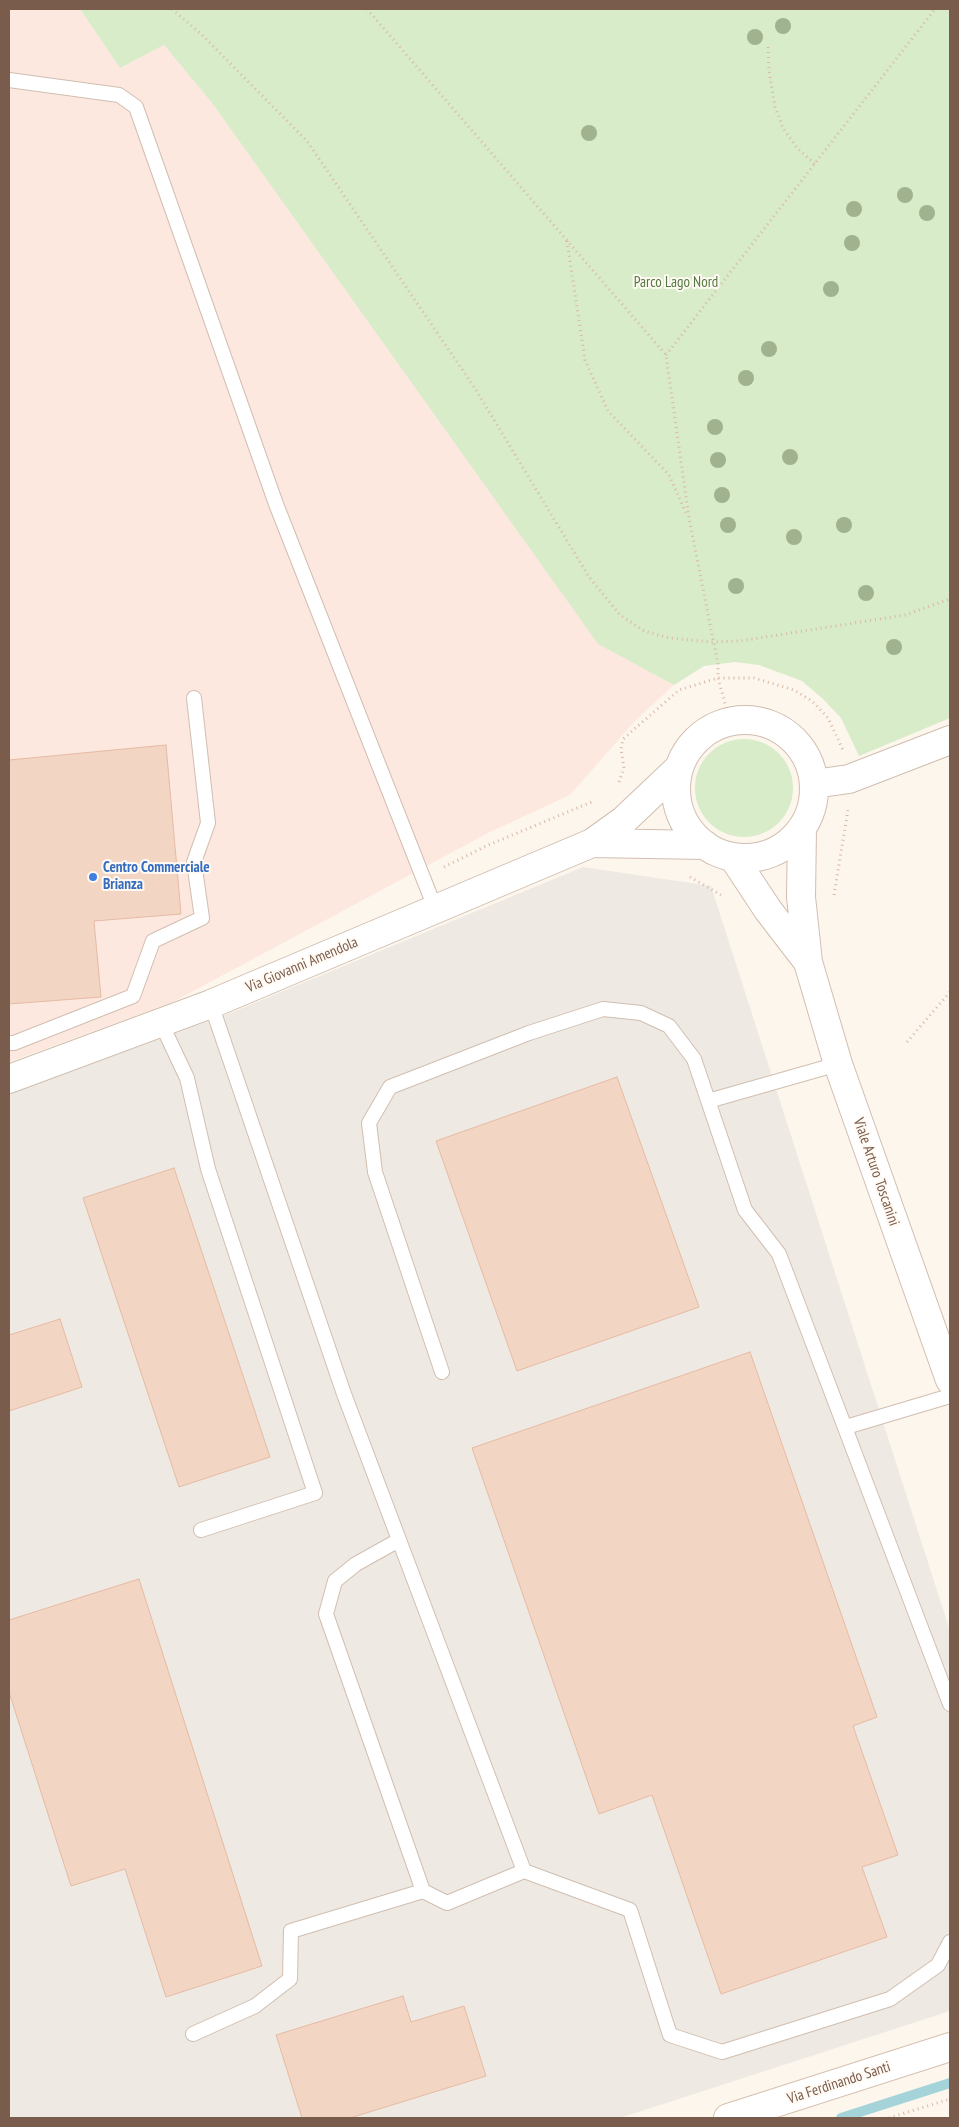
<!DOCTYPE html>
<style>
body{margin:0}
#map{position:relative;width:959px;height:2127px;overflow:hidden;background:#fdf6ec;font-family:"PT Sans Narrow",sans-serif}
canvas{display:block}
.frame{position:absolute;inset:0;border:10px solid #7a5c4d;pointer-events:none}
</style>
<div id="map">
<canvas width="959" height="2127"></canvas>
<div class="frame"></div>
</div>
<script>
const ctx = document.querySelector('canvas').getContext('2d');
ctx.lineJoin = 'round';
function fill(path, color) { ctx.fillStyle = color; ctx.fill(path, 'evenodd'); }
const toPath = rows => new Path2D(rows.map(r => 'M' + r).join(''));
function trace(path, color, width, dash) { ctx.strokeStyle = color; ctx.lineWidth = width; ctx.lineCap = dash ? 'butt' : 'round'; ctx.setLineDash(dash || []); ctx.stroke(path); }
function write(font, color, halo, rows, align = 'center') {
  ctx.font = font + ' "PT Sans Narrow",sans-serif'; ctx.lineWidth = 4; ctx.setLineDash([]); ctx.textBaseline = 'middle'; ctx.strokeStyle = halo; ctx.fillStyle = color; for (const [text, x, y, turn = 0] of rows) {
    ctx.save(); ctx.translate(x, y); ctx.rotate((+turn || 0) * Math.PI / 180); ctx.textAlign = isNaN(turn) ? turn : align; if (halo) ctx.strokeText(text, 0, 0); ctx.fillText(text, 0, 0); ctx.restore();
  }
}
fill(toPath([
 [9,9,80,9,120,68,164,45,212,103,598,643,674,685,636,720,570,795,490,832,171,1003,9,1062]
]), '#fde8e0');
fill(toPath([
 [583,867,711,886,950,1631,950,2011,620,2118,9,2118,9,1094,223,1016]
]), '#efe9e4');
fill(toPath([
 [80,9,950,9,950,718,859,756,841,718,823,699,802,681,759,665,735,662,704,666,674,685,598,644,212,103,164,45,120,68],
 '695 788a49 49 0 1 1 98 0a49 49 0 1 1-98 0Z'
]), '#d8ecc9');
trace(toPath([
 [841,2118,950,2083]
]), '#a5d3da', 10);
const building = toPath([
 [166,745,181,914,94,921,101,997,9,1004,9,760,166,745],
 [617,1077,699,1307,517,1371,436,1141,617,1077],
 [174,1168,270,1457,179,1487,83,1198,174,1168],
 [60,1319,82,1387,9,1411,9,1335,60,1319],
 [750,1352,877,1717,853,1726,898,1855,862,1867,887,1937,721,1994,652,1795,599,1814,472,1448,750,1352],
 [139,1579,262,1966,166,1997,125,1869,71,1886,9,1692,9,1620,139,1579],
 [403,1996,411,2022,464,2006,486,2076,350,2118,302,2118,276,2035,403,1996]
]);
fill(building, '#f3d5c3');
trace(building, '#e6bba3', 1);
const service = toPath([
 [9,80,119,95,136,107,276,504,435,908],
 [211,1004,344,1394,524,1871,630,1910,670,2035,722,2052,890,1999,938,1965,950,1942],
 [161,1023,187,1078,208,1169,315,1493,201,1530],
 [9,1043,14,1043,133,996,153,941,202,918,194,862,208,823,194,698],
 [708,1101,838,1064],
 [442,1372,375,1172,369,1123,390,1087,529,1033,603,1009,641,1013,669,1026,694,1059,745,1210,779,1254,950,1704],
 [846,1427,950,1396],
 [399,1540,356,1564,335,1581,326,1614,423,1891,447,1903,524,1871],
 [193,2034,255,2006,290,1979,291,1931,423,1891]
]);
const minor = toPath([
 '676 789a69 69 0 1 1 138 0a69 69 0 1 1-138 0Z',
 [814,784,849,779,950,740],
 [802,829,801,897,808,962,838,1064,950,1380],
 [592,843,705,845],
 [733,857,768,910,808,962],
 [9,1079,211,1004,592,843,624,820,679,768]
]);
const secondary = toPath([
 [728,2118,950,2047]
]);
trace(service, '#d1beb0', 16);
trace(minor, '#d1beb0', 30);
trace(secondary, '#d6c0b0', 30);
trace(toPath([
 [172,9,201,34,307,141,476,390,589,577,620,615,644,631,669,638,711,642,740,641,905,615,950,599],
 [367,9,666,355,689,518,718,664,718,678,730,721],
 [768,47,769,71,775,107,783,128,797,148,815,164],
 [567,241,585,360,608,411,669,475,686,513],
 [666,355,935,9],
 [619,782,624,768,621,749,623,739,679,690,718,678,754,678,794,690,812,701,828,718,843,750],
 [444,867,486,846,594,801],
 [690,877,721,895],
 [834,895,848,810],
 [907,1042,950,992],
 [889,2118,950,2099]
]), '#d9b8a5', 3, [1, 4]);
trace(service, '#fff', 14);
trace(minor, '#fff', 28);
trace(secondary, '#fff', 28);
ctx.fillStyle = '#a0b28e';
for (const [x, y] of [
 [783,26],
 [755,37],
 [589,133],
 [905,195],
 [854,209],
 [927,213],
 [852,243],
 [831,289],
 [769,349],
 [746,378],
 [715,427],
 [790,457],
 [718,460],
 [722,495],
 [728,525],
 [844,525],
 [794,537],
 [736,586],
 [866,593],
 [894,647]
]) { ctx.beginPath(); ctx.arc(x, y, 8, 0, 2 * Math.PI); ctx.fill(); }
for (const [x, y, r, color] of [
 [93,877,5,"#3f7fe0"]
]) { const dot = new Path2D(); dot.arc(x, y, r, 0, 2 * Math.PI); ctx.fillStyle = color; ctx.fill(dot); trace(dot, '#fffaf3', 2); }
write('15px', '#537a41', '#fffaf3', [
 ["Parco Lago Nord",676,283]
]);
write('bold 15px', '#366cbe', '#fffaf3', [
 ["Centro Commerciale",103,868],
 ["Brianza",103,885]
], 'left');
write('15px', '#7a5c4d', '#fffaf3', [
 ["Via Giovanni Amendola",302,965,-23],
 ["Viale Arturo Toscanini",876,1172,71],
 ["Via Ferdinando Santi",839,2083,-18]
]);
</script>
